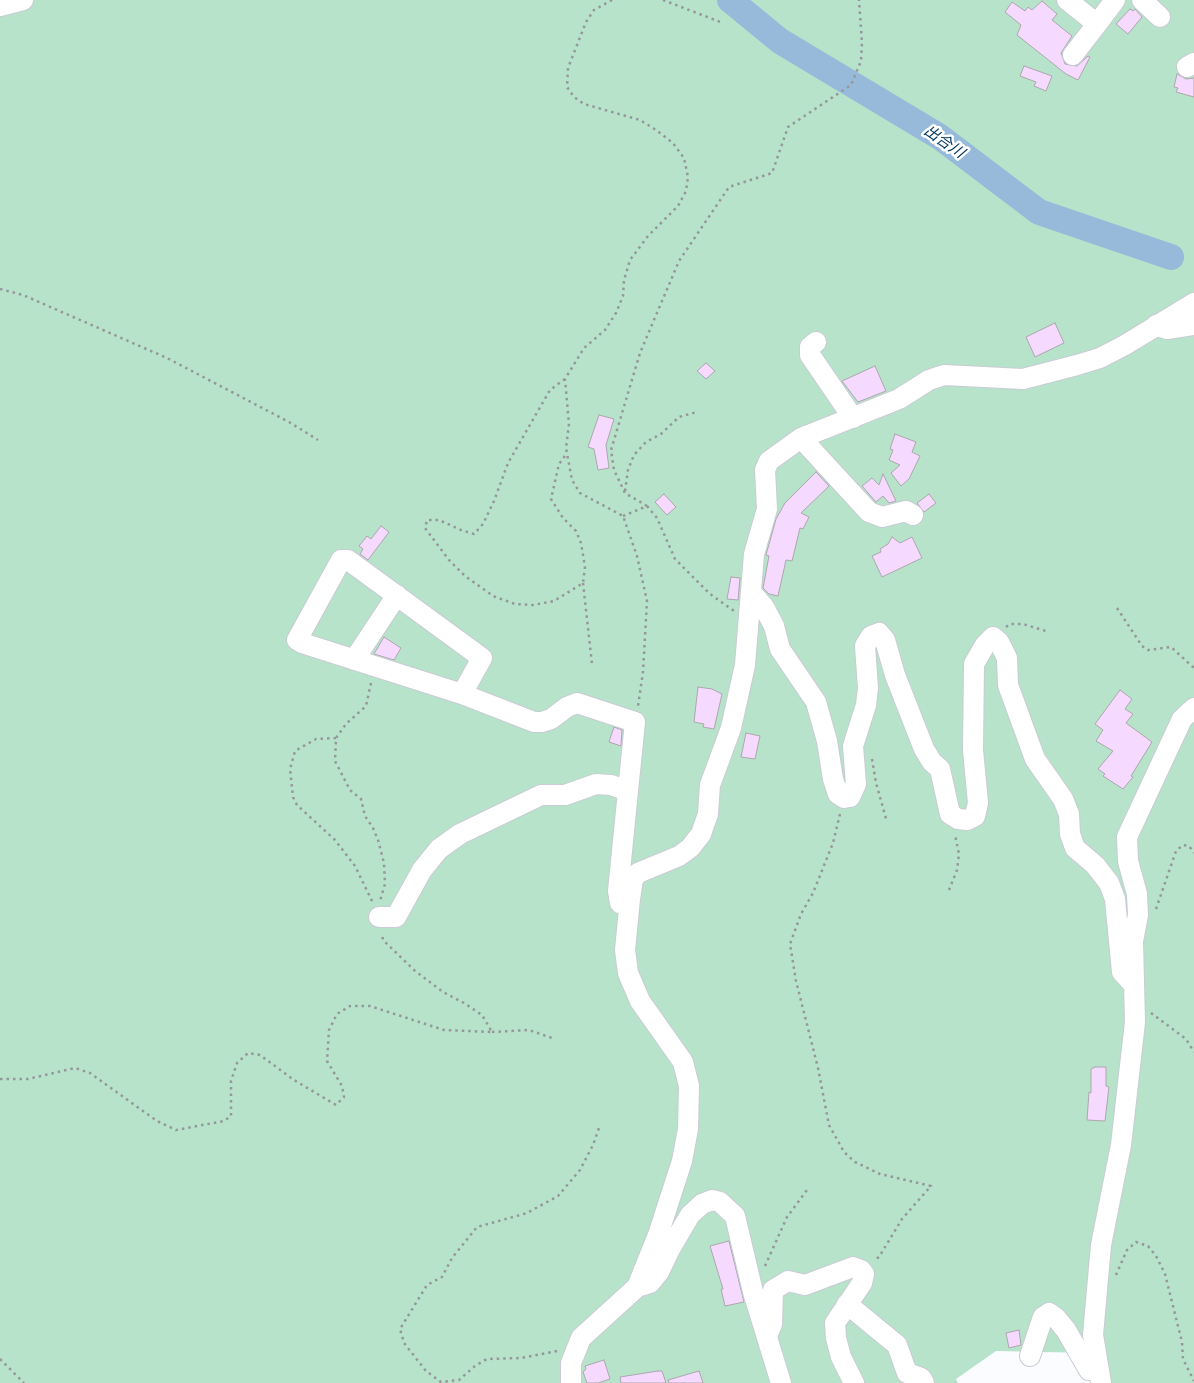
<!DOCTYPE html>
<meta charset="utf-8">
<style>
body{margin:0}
canvas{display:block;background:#fafcff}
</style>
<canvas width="1194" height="1383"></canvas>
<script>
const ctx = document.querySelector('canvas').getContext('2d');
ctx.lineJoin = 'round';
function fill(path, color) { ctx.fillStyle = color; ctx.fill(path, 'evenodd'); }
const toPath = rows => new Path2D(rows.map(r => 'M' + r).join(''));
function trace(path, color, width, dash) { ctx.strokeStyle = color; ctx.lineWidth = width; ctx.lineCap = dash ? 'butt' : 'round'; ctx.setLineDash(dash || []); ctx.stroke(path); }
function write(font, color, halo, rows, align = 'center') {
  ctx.font = font + ' "IBM Plex Sans","Noto Sans JP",sans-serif'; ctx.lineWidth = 5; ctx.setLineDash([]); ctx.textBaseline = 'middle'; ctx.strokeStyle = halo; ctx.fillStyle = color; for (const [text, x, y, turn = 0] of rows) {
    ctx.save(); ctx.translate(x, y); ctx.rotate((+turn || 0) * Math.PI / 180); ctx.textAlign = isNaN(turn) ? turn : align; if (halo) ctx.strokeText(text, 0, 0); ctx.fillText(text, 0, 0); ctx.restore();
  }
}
fill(toPath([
 [32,0,1194,0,1194,1383,1111,1383,1091,1353,996,1351,956,1379,958,1383,0,1383,0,14]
]), '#b7e3cb');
trace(toPath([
 [730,0,780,41,940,137,1039,212,1171,257]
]), '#97b9da', 26);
const building = toPath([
 [1042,1,1057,14,1052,20,1072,36,1061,53,1065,64,1077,66,1088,56,1090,57,1078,80,1066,74,1017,35,1021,25,1005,12,1012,2,1025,11,1028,7,1032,10,1042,1],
 [1130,9,1133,11,1135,9,1142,17,1128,34,1116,24,1130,9],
 [1024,66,1052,76,1046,91,1034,86,1036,82,1020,76,1024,66],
 [1177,74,1186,79,1194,78,1194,97,1176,92,1178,88,1174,87,1177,74],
 [1055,323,1064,343,1035,357,1026,337,1055,323],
 [706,363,715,371,706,379,697,371,706,363],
 [875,366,886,391,858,402,842,381,875,366],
 [599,415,614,419,606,445,609,468,598,470,594,449,588,447,599,415],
 [895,434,916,442,912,452,920,456,909,479,901,486,891,473,900,465,889,460,893,450,890,449,895,434],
 [816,472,829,486,801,513,809,517,803,529,800,528,792,561,786,560,778,596,769,594,763,588,769,556,766,555,776,519,785,503,816,472],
 [883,474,896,501,889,503,883,496,876,502,862,486,872,478,879,485,883,474],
 [664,494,676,507,667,515,655,502,664,494],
 [929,494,936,503,924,512,917,503,929,494],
 [381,526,389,532,368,560,360,554,363,549,359,546,367,536,371,539,381,526],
 [892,537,900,543,912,537,922,558,882,577,872,556,881,552,880,549,888,544,892,537],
 [731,577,740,578,738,600,727,599,731,577],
 [384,637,401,648,394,660,374,654,384,637],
 [698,687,712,689,722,694,714,729,703,727,704,724,694,722,698,687],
 [1120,690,1132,699,1125,709,1133,714,1126,723,1152,742,1131,776,1133,777,1123,789,1103,776,1105,774,1098,769,1113,751,1096,741,1103,730,1095,724,1120,690],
 [614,727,622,730,621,746,609,742,614,727],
 [746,733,760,736,755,759,741,757,746,733],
 [1095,1067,1106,1067,1106,1086,1109,1087,1105,1121,1087,1120,1089,1092,1091,1093,1091,1069,1095,1067],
 [729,1241,744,1302,725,1306,721,1289,723,1289,710,1246,729,1241],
 [1019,1330,1021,1345,1009,1348,1006,1333,1019,1330],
 [604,1360,610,1379,598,1383,587,1383,583,1372,586,1369,585,1366,604,1360],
 [658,1371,662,1371,666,1383,621,1383,620,1377,658,1371],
 [699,1371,703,1383,669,1383,668,1380,699,1371]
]);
fill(building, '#f6d9ff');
trace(building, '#ada8ae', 1);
const minor = toPath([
 [1067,0,1097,24,1115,0],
 [1142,0,1160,17],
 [0,6,23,0],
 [1073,55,1097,24],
 [1187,67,1194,63],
 [1156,325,1167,329,1194,325],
 [816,342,810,347,810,355,853,418],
 [801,438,869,512,882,517,906,511,913,515],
 [751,592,764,607,774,626,780,649,816,702,827,741,833,779,838,794,844,798,850,797,856,784,853,746,866,705,868,688,865,646,871,636,879,633,885,640,895,675,924,749,932,762,940,769,950,814,958,819,967,820,975,816,978,803,973,750,974,664,985,645,993,637,999,642,1007,658,1008,685,1035,759,1063,799,1069,814,1070,834,1075,848,1095,865,1109,883,1115,899,1122,972,1133,984],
 [354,660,397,595],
 [462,694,482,658,348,560,341,560,297,640,302,643,462,694,534,722,542,722,551,719,567,707,577,703,635,722,628,791],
 [379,917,396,917,422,870,439,849,460,834,541,795,565,795,596,784,611,785,628,791,618,891,620,903],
 [637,1287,650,1283,659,1272,670,1249,690,1215,702,1204,712,1200,720,1202,735,1216,753,1292,781,1383],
 [847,1304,897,1345,907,1373,921,1378,924,1383],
 [768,1334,772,1324,773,1290,788,1281,805,1285,853,1267,861,1270,864,1274,862,1283,835,1323,836,1338,841,1357,854,1383],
 [1030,1356,1043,1317,1049,1313,1056,1318,1066,1330,1089,1370,1098,1370],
 [571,1383,571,1363,581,1338,637,1287,658,1235,682,1161,688,1129,689,1086,683,1062,640,1001,628,973,625,950,630,899,633,879,638,873,679,856,690,848,701,834,708,814,710,785,731,728,745,665,754,554,767,509,765,470,769,461,801,438,899,399,929,380,944,375,1023,379,1077,365,1100,358,1125,345,1194,303],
 [1101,1383,1093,1335,1101,1245,1121,1145,1135,1022,1133,941,1138,915,1137,894,1128,861,1127,837,1182,719,1194,708]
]);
trace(minor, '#c9ccd4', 22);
trace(toPath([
 [612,0,594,10,586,22,568,68,567,87,574,97,584,104,640,120,656,130,673,143,684,158,688,177,686,191,678,206,648,236,630,260,624,280,623,296,616,313,605,330,584,348,565,379,569,424,566,448,572,480,580,493,623,516,637,556,647,601,643,672,638,706],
 [663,0,723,23],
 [0,289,23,295,167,358,289,422,318,440],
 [565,379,550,390,508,463,494,501,483,524,474,534,461,530,439,520,427,520,425,528,449,560,465,576,493,596,515,604,533,605,554,601,583,583,585,567,581,543,576,531,563,518,551,499,559,464,567,453],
 [625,491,628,470,634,455,646,442,661,434,679,417,697,412],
 [647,506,625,493,614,470,611,450,640,353,679,261,729,187,772,173,788,127,851,85,861,61,862,43,859,0],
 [623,516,647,506,657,518,675,559,710,594,734,611],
 [583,583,592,664],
 [1117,608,1142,646,1148,650,1171,647,1194,668],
 [1006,627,1010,624,1023,624,1049,632],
 [371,683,366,706,346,724,336,738,335,761,350,790,361,799,365,816,373,828,378,840,384,863,385,884,380,901],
 [336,738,316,739,295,751,290,769,293,797,297,805,335,840,355,866,373,903],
 [872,759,876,783,887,822],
 [840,814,833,843,813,893,801,914,790,944,796,981,818,1068,829,1125,844,1152,855,1162,880,1174,931,1186,902,1219,879,1257,875,1260],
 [949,890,957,870,959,854,955,835],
 [1156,909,1176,851,1183,845,1189,846,1194,853],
 [1151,1013,1186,1039,1194,1052],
 [492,1032,529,1030,555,1039],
 [0,1079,28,1079,75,1068,90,1073,157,1121,176,1130,224,1121,231,1116,231,1081,237,1063,248,1053,260,1055,294,1080,336,1105,344,1097,342,1086,327,1061,329,1030,337,1014,350,1006,370,1006,444,1030,492,1032,482,1015,464,1003,443,992,414,970,383,940,382,934],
 [765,1266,787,1217,807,1190],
 [1116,1275,1127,1250,1136,1242,1148,1246,1156,1256,1165,1274,1182,1342,1183,1359,1194,1381],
 [557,1351,521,1358,487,1359,475,1366,459,1380,441,1382,426,1371,404,1343,400,1329,427,1285,442,1277,452,1258,477,1227,527,1213,558,1196,580,1170,593,1145,600,1125],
 [0,1359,24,1383]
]), '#95979a', 2.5, [2.5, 4]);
trace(minor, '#fff', 20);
write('italic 15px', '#023a64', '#fff', [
 ["出合川",944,142,35]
]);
</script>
